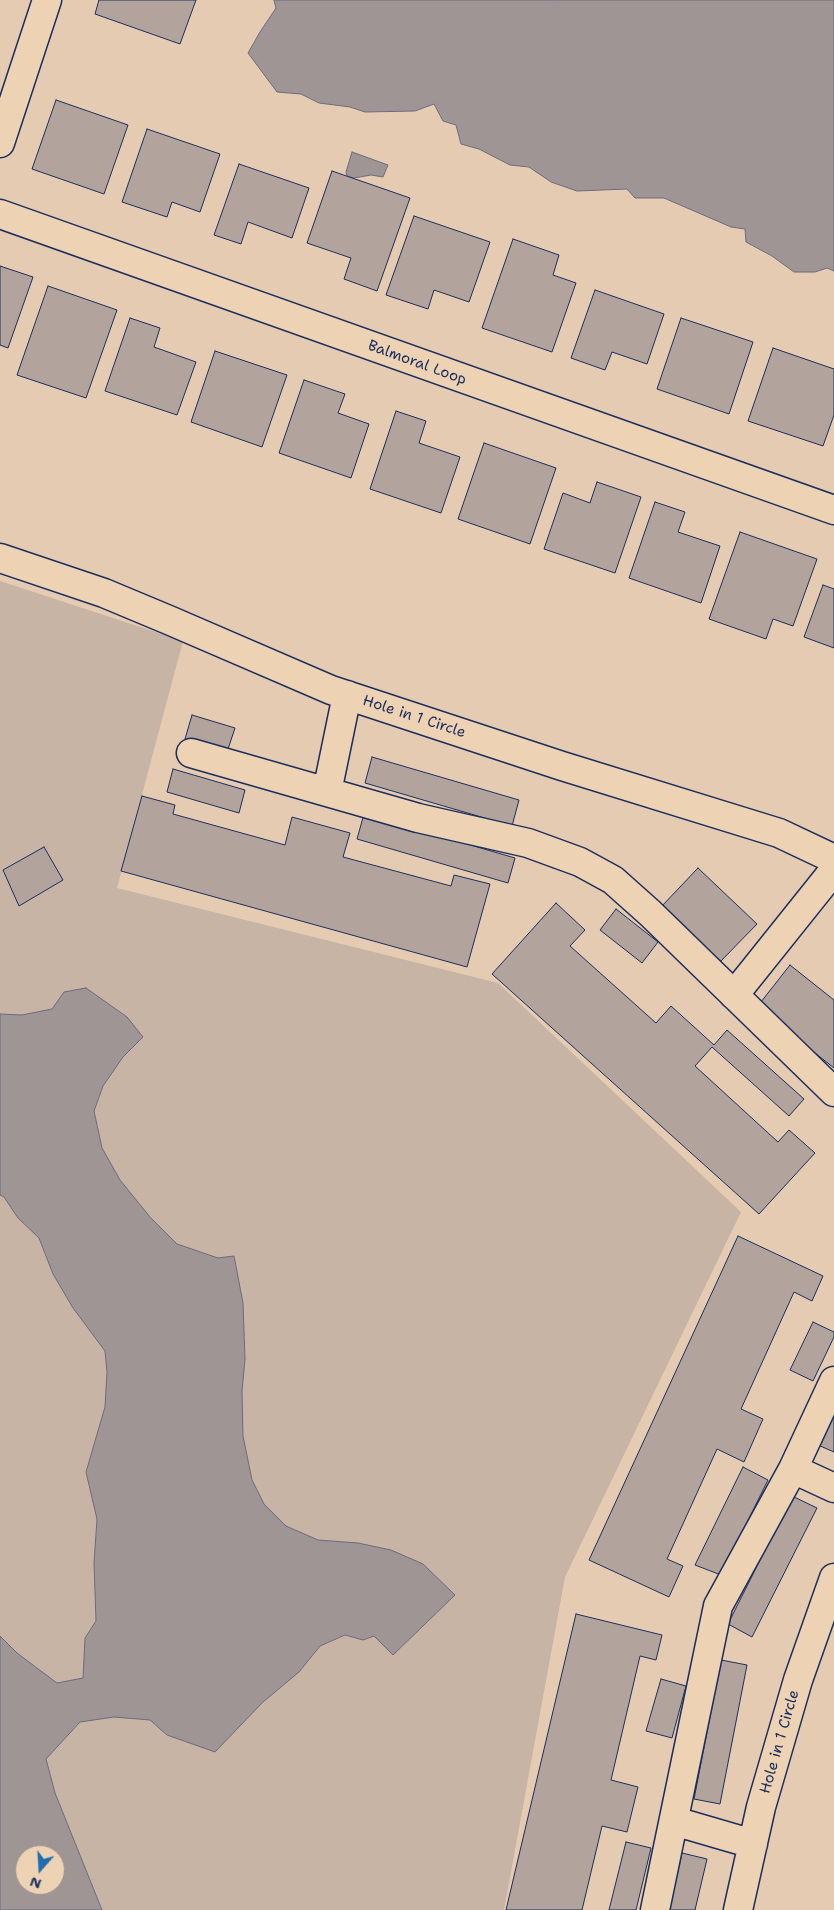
<!DOCTYPE html>
<style>
body{margin:0}
#map{position:relative;width:834px;height:1910px;overflow:hidden;background:#e5cbb1;font-family:"Shantell Sans",sans-serif}
canvas{display:block}
.north{position:absolute;left:15px;top:1845px;width:50px;height:50px;box-sizing:border-box;background:#edd2b4;border:1px solid #999192;border-radius:50%;rotate:199deg;font-size:14px;font-weight:700;line-height:20px;text-align:center;color:#1b2f5e}
.north::after{content:'';display:block;margin:auto;width:18px;height:22px;background:#1f6fb2;clip-path:polygon(50% 0,100% 100%,50% 72%,0 100%)}
</style>
<div id="map">
<canvas width="834" height="1910"></canvas>
<div class="north">N</div>
</div>
<script>
const ctx = document.querySelector('canvas').getContext('2d');
ctx.lineJoin = 'round';
function fill(path, color) { ctx.fillStyle = color; ctx.fill(path, 'evenodd'); }
const toPath = rows => new Path2D(rows.map(r => 'M' + r).join(''));
function trace(path, color, width, dash) { ctx.strokeStyle = color; ctx.lineWidth = width; ctx.lineCap = dash ? 'butt' : 'round'; ctx.setLineDash(dash || []); ctx.stroke(path); }
function write(font, color, halo, rows, align = 'center') {
  ctx.font = font + ' "Shantell Sans",sans-serif'; ctx.lineWidth = 4; ctx.setLineDash([]); ctx.textBaseline = 'middle'; ctx.strokeStyle = halo; ctx.fillStyle = color; for (const [text, x, y, turn = 0] of rows) {
    ctx.save(); ctx.translate(x, y); ctx.rotate((+turn || 0) * Math.PI / 180); ctx.textAlign = isNaN(turn) ? turn : align; if (halo) ctx.strokeText(text, 0, 0); ctx.fillText(text, 0, 0); ctx.restore();
  }
}
fill(toPath([
 [0,581,183,641,117,888,498,983,741,1212,565,1577,504,1910,0,1910],
 [25,1855,55,1855,55,1885,25,1885]
]), '#c7b4a5');
const water = toPath([
 [274,0,834,0,834,271,827,268,815,272,794,272,772,256,746,242,745,229,731,227,664,198,635,198,627,189,577,191,551,182,529,167,510,165,479,149,461,144,456,125,443,121,434,104,415,111,365,112,350,107,319,103,301,94,277,92,248,53,260,32,276,8,274,0],
 [352,152,388,165,383,177,371,175,354,178,347,176,346,172,352,152],
 [86,988,127,1017,143,1037,123,1057,103,1086,94,1111,102,1148,120,1180,150,1217,177,1244,218,1258,234,1256,243,1303,245,1359,242,1391,243,1436,252,1480,264,1504,286,1526,318,1540,358,1543,391,1550,423,1564,455,1595,393,1655,374,1636,363,1640,345,1635,320,1646,299,1672,263,1702,215,1752,167,1735,150,1720,114,1717,80,1722,46,1759,55,1793,102,1910,0,1910,0,1636,17,1653,57,1683,83,1678,85,1638,96,1621,94,1563,97,1519,86,1472,105,1407,107,1372,105,1351,73,1308,53,1274,39,1238,18,1218,4,1197,0,1195,0,1014,22,1015,52,1009,64,992,86,988],
 [25,1855,55,1855,55,1885,25,1885,25,1855]
]);
fill(water, '#a09595');
trace(water, '#6b6c7f', 1);
const building = toPath([
 [99,0,196,0,180,44,95,14,99,0],
 [56,100,128,125,104,194,32,169,56,100],
 [147,129,220,154,200,212,172,202,167,217,122,202,147,129],
 [239,164,309,188,292,238,248,222,241,244,214,235,239,164],
 [332,171,410,198,377,291,344,279,351,258,307,243,332,171],
 [414,216,490,242,469,302,434,290,428,309,386,295,414,216],
 [513,239,559,255,553,275,576,283,552,352,482,328,513,239],
 [0,266,33,277,8,348,0,345,0,266],
 [48,286,117,310,86,398,17,375,48,286],
 [595,290,664,314,647,364,612,352,605,370,571,358,595,290],
 [130,318,160,328,154,347,196,362,177,415,105,391,130,318],
 [681,318,753,342,729,414,657,389,681,318],
 [773,348,834,369,834,415,823,446,748,421,773,348],
 [215,351,287,375,262,447,191,422,215,351],
 [304,380,345,394,338,413,369,424,351,478,279,453,304,380],
 [396,411,426,421,419,443,460,457,441,513,370,489,396,411],
 [484,443,556,468,530,544,458,519,484,443],
 [597,482,641,497,615,573,544,549,563,493,590,503,597,482],
 [655,502,685,512,678,532,720,546,701,603,629,578,655,502],
 [740,532,817,559,793,626,773,619,766,639,709,619,740,532],
 [823,585,834,589,834,648,804,637,823,585],
 [192,715,235,728,227,752,185,739,192,715],
 [372,757,519,800,512,826,365,783,372,757],
 [173,769,245,790,239,813,167,792,173,769],
 [142,796,175,805,173,814,285,845,292,817,350,833,343,857,451,886,454,875,490,884,467,967,121,871,142,796],
 [364,814,515,858,508,883,357,839,364,814],
 [44,847,63,880,19,906,3,870,44,847],
 [698,868,757,924,720,962,661,907,698,868],
 [556,903,585,930,570,946,656,1023,671,1006,714,1045,727,1030,804,1099,789,1116,712,1047,695,1066,778,1142,789,1130,815,1153,759,1214,492,974,556,903],
 [616,909,658,942,642,963,600,930,616,909],
 [790,965,834,1000,834,1068,757,1007,790,965],
 [738,1236,823,1276,812,1301,794,1292,741,1409,763,1419,744,1462,717,1449,667,1559,683,1566,669,1597,589,1560,738,1236],
 [813,1322,834,1332,834,1337,813,1381,790,1370,813,1322],
 [834,1408,834,1452,818,1445,834,1408],
 [743,1467,768,1480,721,1575,695,1565,743,1467],
 [792,1496,817,1508,752,1637,728,1624,792,1496],
 [576,1614,662,1635,656,1660,640,1656,611,1780,638,1787,627,1832,602,1826,582,1910,506,1910,576,1614],
 [721,1660,747,1665,720,1804,694,1799,721,1660],
 [661,1679,686,1686,672,1738,646,1731,661,1679],
 [626,1842,651,1848,636,1910,609,1910,626,1842],
 [682,1853,707,1859,695,1910,669,1910,682,1853]
]);
fill(building, '#b2a49c');
trace(building, '#1b2f5e', 1);
const minor = toPath([
 [0,143,47,0],
 [0,214,834,510],
 [0,558,104,593,171,621,331,690,562,766,779,833,834,859],
 [191,753,418,818,528,843,580,862,613,880,650,913,834,1092],
 [327,792,347,695],
 [734,995,834,870],
 [834,1381,793,1469,834,1488],
 [674,1821,753,1844],
 [655,1910,718,1606,793,1469],
 [738,1910,761,1807,798,1680,834,1578]
]);
trace(minor, '#1b2f5e', 31);
trace(minor, '#edd2b4', 28);
write('15px', '#1b2f5e', '#edd2b4', [
 ["Balmoral Loop",417,363,20],
 ["Hole in 1 Circle",414,717,18],
 ["Hole in 1 Circle",780,1742,-74]
]);
</script>
